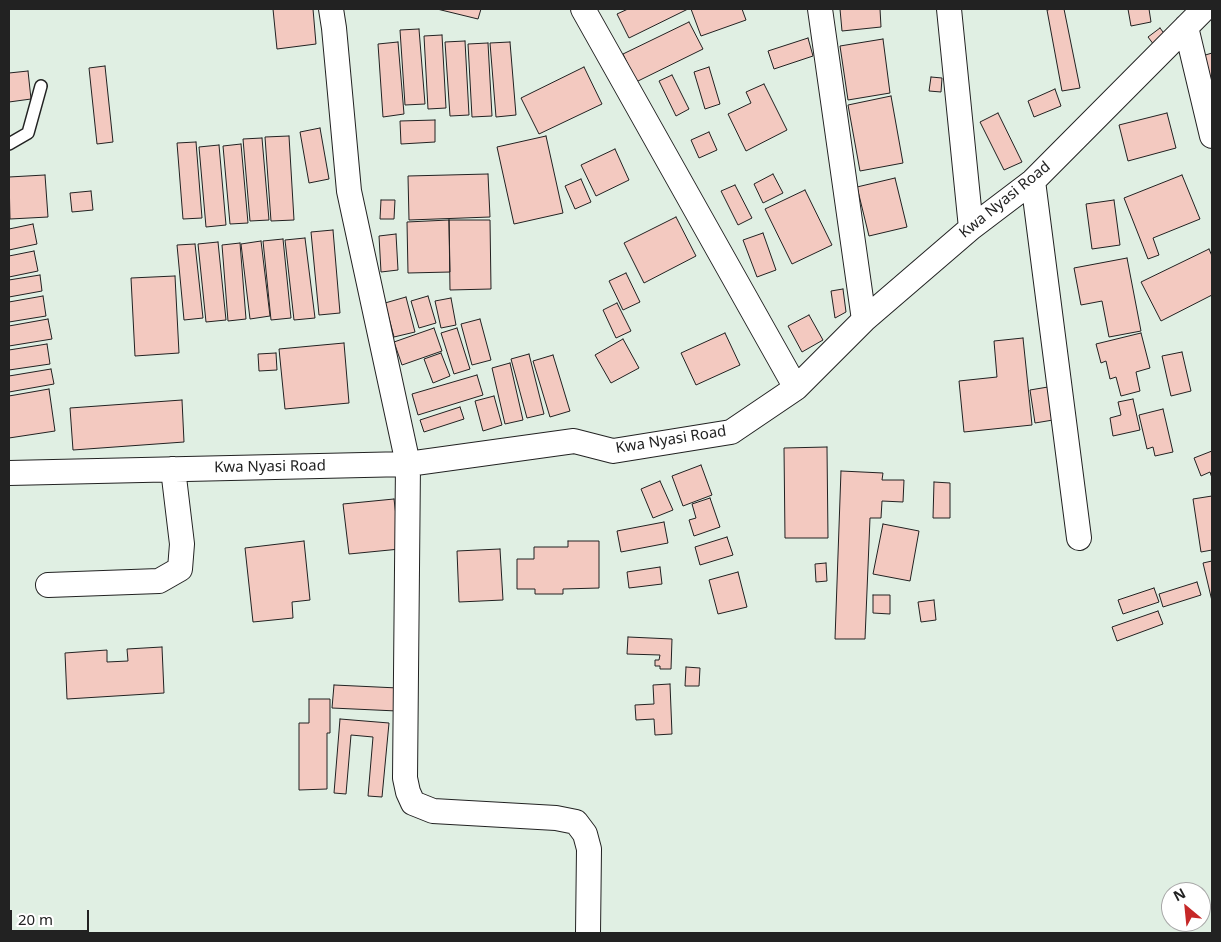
<!DOCTYPE html>
<style>
body{margin:0}
#map{position:relative;width:1221px;height:942px;overflow:hidden;background:#fff;font-family:"Noto Sans",sans-serif}
canvas{display:block}
.frame{position:absolute;inset:0;border:10px solid #222;pointer-events:none}
.north{position:absolute;left:1161px;top:882px;width:50px;height:50px;box-sizing:border-box;background:#fff;border:1px solid #a7a7a7;border-radius:50%;rotate:332deg;font-size:14px;font-weight:700;line-height:20px;text-align:center;color:#222}
.north::after{content:'';display:block;margin:auto;width:18px;height:22px;background:#c62828;clip-path:polygon(50% 0,100% 100%,50% 72%,0 100%)}
.scale{position:absolute;left:10px;top:910px;width:79px;height:22px;box-sizing:border-box;border:2px solid #222;border-top:0;padding-left:6px;font-size:15px;line-height:18px;white-space:nowrap;color:#222;-webkit-text-stroke:4px #fff;paint-order:stroke}
</style>
<div id="map">
<canvas width="1221" height="942"></canvas>
<div class="frame"></div>
<div class="north">N</div>
<div class="scale">20 m</div>
</div>
<script>
const ctx = document.querySelector('canvas').getContext('2d');
ctx.lineJoin = 'round';
function fill(path, color) { ctx.fillStyle = color; ctx.fill(path, 'evenodd'); }
const toPath = rows => new Path2D(rows.map(r => 'M' + r).join(''));
function trace(path, color, width, dash) { ctx.strokeStyle = color; ctx.lineWidth = width; ctx.lineCap = dash ? 'butt' : 'round'; ctx.setLineDash(dash || []); ctx.stroke(path); }
function write(font, color, halo, rows, align = 'center') {
  ctx.font = font + ' "Noto Sans",sans-serif'; ctx.lineWidth = 4; ctx.setLineDash([]); ctx.textBaseline = 'middle'; ctx.strokeStyle = halo; ctx.fillStyle = color; for (const [text, x, y, turn = 0] of rows) {
    ctx.save(); ctx.translate(x, y); ctx.rotate((+turn || 0) * Math.PI / 180); ctx.textAlign = isNaN(turn) ? turn : align; if (halo) ctx.strokeText(text, 0, 0); ctx.fillText(text, 0, 0); ctx.restore();
  }
}
const green = toPath([
 [9,9,1212,9,1212,933,9,933,9,9],
 [1171,892,1201,892,1201,922,1171,922,1171,892]
]);
fill(green, '#e0efe3');
trace(green, '#6f6f6f', 1);
const building = toPath([
 [273,9,313,9,316,44,277,49,273,9],
 [437,9,481,9,478,19,437,9],
 [628,9,688,9,629,38,617,14,628,9],
 [691,9,742,9,746,20,701,36,691,9],
 [840,9,880,9,881,27,842,31,840,9],
 [1052,9,1064,9,1080,88,1062,91,1047,10,1052,9],
 [1128,9,1149,9,1151,22,1131,26,1128,9],
 [689,22,703,49,636,82,623,54,689,22],
 [1160,28,1166,36,1154,45,1148,37,1160,28],
 [419,29,425,104,405,105,400,30,419,29],
 [442,35,446,108,428,109,424,36,442,35],
 [808,38,813,56,774,69,768,51,808,38],
 [883,39,890,93,848,100,840,46,883,39],
 [465,41,469,115,450,116,445,42,465,41],
 [398,42,404,114,383,117,378,44,398,42],
 [510,42,516,115,496,117,490,43,510,42],
 [488,43,492,116,472,117,468,44,488,43],
 [1212,53,1212,108,1199,57,1212,53],
 [105,66,113,142,97,144,89,68,105,66],
 [584,67,602,104,539,134,521,98,584,67],
 [709,67,720,104,705,109,694,72,709,67],
 [28,71,31,99,9,102,9,73,28,71],
 [672,75,689,109,676,116,659,81,672,75],
 [931,77,942,78,941,92,929,91,931,77],
 [764,84,787,130,746,151,728,114,751,103,746,92,764,84],
 [1055,89,1061,106,1034,117,1028,101,1055,89],
 [891,96,903,163,860,171,848,105,891,96],
 [998,113,1022,162,1004,170,980,122,998,113],
 [1167,113,1176,148,1128,161,1119,125,1167,113],
 [435,120,435,142,401,144,400,121,435,120],
 [320,128,329,179,309,183,300,132,320,128],
 [709,132,717,150,699,158,691,140,709,132],
 [289,136,294,220,271,221,265,137,289,136],
 [546,136,563,213,514,224,497,147,546,136],
 [262,138,269,220,250,221,243,139,262,138],
 [196,142,202,218,183,219,177,143,196,142],
 [241,144,248,223,230,224,223,146,241,144],
 [219,145,226,225,206,227,199,147,219,145],
 [615,149,629,180,596,196,581,165,615,149],
 [488,174,490,217,409,220,408,176,488,174],
 [773,174,783,193,763,203,754,184,773,174],
 [45,175,48,217,10,219,9,177,45,175],
 [1182,175,1200,219,1153,238,1159,255,1148,259,1124,198,1182,175],
 [895,178,907,227,869,236,857,187,895,178],
 [581,179,591,202,575,209,565,186,581,179],
 [735,185,752,218,738,225,721,191,735,185],
 [805,190,832,245,792,264,765,209,805,190],
 [91,191,93,210,72,212,70,193,91,191],
 [381,200,395,200,394,219,380,219,381,200],
 [1114,200,1120,245,1092,249,1086,204,1114,200],
 [676,217,696,256,644,283,624,243,676,217],
 [449,220,490,220,491,289,450,290,449,220],
 [449,220,450,272,408,273,407,222,449,220],
 [33,224,37,244,9,250,9,229,33,224],
 [333,230,340,313,319,315,311,232,333,230],
 [763,233,776,270,757,277,743,240,763,233],
 [396,234,398,270,381,272,379,236,396,234],
 [305,238,315,318,294,320,285,240,305,238],
 [283,239,291,318,271,320,263,241,283,239],
 [261,241,270,316,250,319,241,244,261,241],
 [218,242,226,320,206,322,198,244,218,242],
 [240,243,246,319,228,321,222,245,240,243],
 [195,244,203,318,184,320,177,245,195,244],
 [1209,249,1212,256,1212,295,1161,321,1141,282,1209,249],
 [34,251,38,271,9,277,9,256,34,251],
 [1127,258,1141,331,1109,337,1102,301,1081,305,1074,268,1127,258],
 [626,273,640,302,623,310,609,281,626,273],
 [40,275,42,291,9,297,9,280,40,275],
 [175,276,179,353,135,356,131,278,175,276],
 [843,289,846,312,835,318,831,291,843,289],
 [43,296,46,316,9,322,9,302,43,296],
 [428,296,436,323,419,328,411,301,428,296],
 [406,297,415,332,394,337,385,303,406,297],
 [451,298,456,325,441,328,435,301,451,298],
 [617,303,631,331,616,338,603,310,617,303],
 [809,315,823,340,802,352,788,326,809,315],
 [48,319,52,339,9,346,9,326,48,319],
 [480,319,491,360,472,365,461,324,480,319],
 [434,328,442,351,402,365,394,342,434,328],
 [457,328,470,369,454,374,441,333,457,328],
 [725,333,740,365,696,385,681,353,725,333],
 [1141,333,1150,368,1136,372,1140,391,1121,396,1116,377,1110,379,1106,361,1101,363,1096,344,1141,333],
 [1023,338,1032,425,964,432,959,381,997,377,994,341,1023,338],
 [623,339,639,368,611,383,595,355,623,339],
 [344,343,349,403,285,409,279,349,344,343],
 [47,344,50,364,9,370,9,350,47,344],
 [1182,352,1191,391,1171,396,1162,356,1182,352],
 [276,353,277,370,259,371,258,354,276,353],
 [441,353,450,376,433,383,424,359,441,353],
 [529,354,544,414,527,418,511,359,529,354],
 [553,355,570,411,550,417,533,361,553,355],
 [510,363,523,420,505,424,492,368,510,363],
 [51,369,54,384,9,392,9,376,51,369],
 [477,375,483,395,418,415,412,394,477,375],
 [1054,386,1059,419,1035,423,1030,390,1054,386],
 [49,389,55,431,9,438,9,396,49,389],
 [494,396,502,425,483,431,475,401,494,396],
 [1133,399,1140,430,1113,436,1110,418,1121,415,1118,402,1133,399],
 [182,400,184,442,73,450,70,408,182,400],
 [460,407,464,419,424,432,420,420,460,407],
 [1163,409,1173,452,1155,456,1153,447,1147,449,1139,415,1163,409],
 [827,447,828,538,785,538,784,448,827,447],
 [1212,451,1212,478,1210,472,1201,476,1194,458,1212,451],
 [701,465,712,495,683,506,672,476,701,465],
 [841,471,883,473,882,480,904,480,903,502,882,501,881,518,870,518,865,639,835,639,841,471],
 [660,481,673,510,653,518,641,489,660,481],
 [934,482,950,483,950,518,933,518,934,482],
 [1212,496,1212,550,1201,552,1193,499,1212,496],
 [710,498,720,527,694,536,689,520,696,518,692,504,710,498],
 [394,499,400,549,349,554,343,504,394,499],
 [664,522,668,543,621,552,617,531,664,522],
 [883,524,919,531,910,581,873,574,883,524],
 [727,537,733,555,700,565,695,547,727,537],
 [304,541,310,600,292,602,293,618,253,622,245,548,304,541],
 [568,541,599,541,599,588,563,589,563,594,535,594,535,589,517,589,517,559,534,559,534,547,568,547,568,541],
 [500,549,503,600,459,602,457,551,500,549],
 [1212,561,1212,601,1203,563,1212,561],
 [826,563,827,581,816,582,815,564,826,563],
 [660,567,662,584,629,588,627,572,660,567],
 [738,572,747,607,718,614,709,580,738,572],
 [1197,582,1201,595,1163,607,1159,594,1197,582],
 [1154,588,1159,602,1123,614,1118,600,1154,588],
 [873,595,890,595,890,614,873,613,873,595],
 [934,600,936,620,921,622,918,602,934,600],
 [1158,611,1163,624,1117,641,1112,627,1158,611],
 [628,637,672,639,671,669,660,669,660,666,655,666,655,660,659,660,660,655,627,654,628,637],
 [162,647,164,693,67,699,65,653,107,650,107,662,128,661,127,649,162,647],
 [686,667,700,668,699,686,685,686,686,667],
 [670,684,672,734,655,735,654,719,636,720,635,705,654,704,653,685,670,684],
 [334,685,398,688,397,711,332,708,334,685],
 [309,699,330,699,330,733,327,733,327,789,299,790,299,723,309,723,309,699],
 [340,719,389,723,382,797,368,796,373,737,351,735,346,794,334,793,340,719]
]);
fill(building, '#f3c9c0');
trace(building, '#222', 1);
const service = toPath([
 [9,144,28,133,41,86]
]);
const minor = toPath([
 [331,9,334,28,349,191,408,464,405,778,408,792,413,803,433,811,556,818,576,822,585,834,589,849,588,933],
 [583,9,796,388],
 [820,9,864,320],
 [949,9,971,228],
 [1186,27,1212,136],
 [1033,181,1079,538],
 [9,473,408,464,574,441,613,451,731,432,796,388,864,320,971,228,1033,181,1204,9],
 [48,585,159,581,180,569,182,544,173,469]
]);
trace(service, '#222', 14);
trace(minor, '#222', 26);
trace(service, '#fff', 11);
trace(minor, '#fff', 24);
write('15px', '#222', '#fff', [
 ["Kwa Nyasi Road",1005,200,-39],
 ["Kwa Nyasi Road",671,440,-9],
 ["Kwa Nyasi Road",270,467,-1]
]);
</script>
